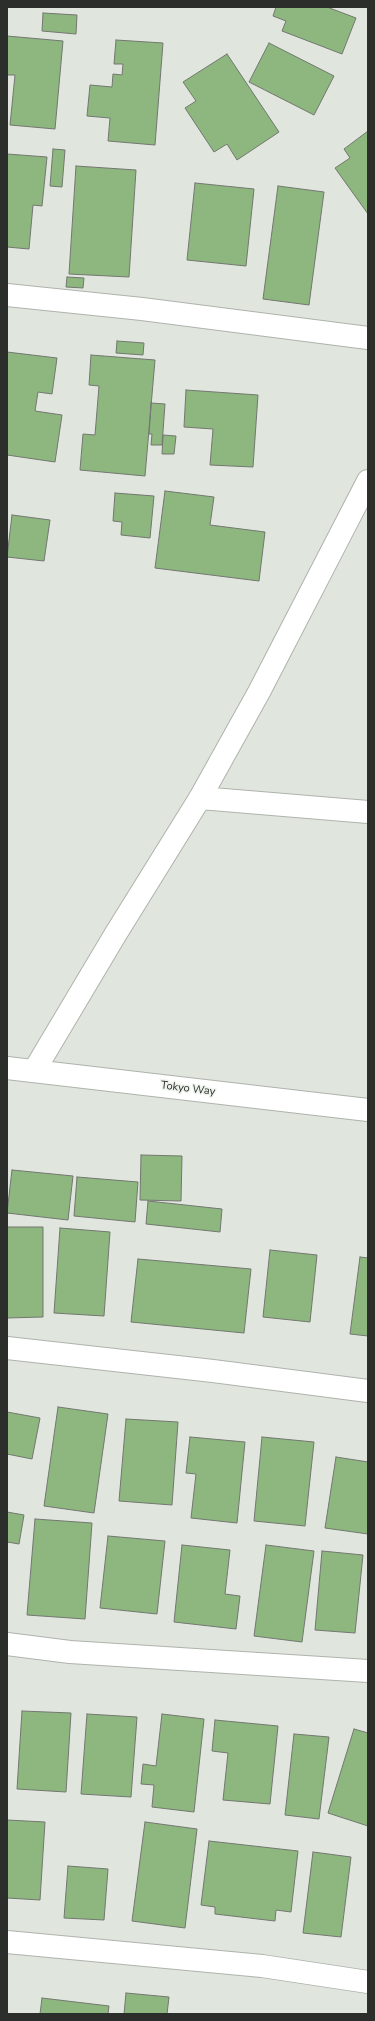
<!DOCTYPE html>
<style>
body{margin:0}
#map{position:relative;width:375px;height:2021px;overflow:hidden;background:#e0e6de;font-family:"Nunito Sans",sans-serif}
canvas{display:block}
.frame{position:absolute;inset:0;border:8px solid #2c2e2c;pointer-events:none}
</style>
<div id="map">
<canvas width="375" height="2021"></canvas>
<div class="frame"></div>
</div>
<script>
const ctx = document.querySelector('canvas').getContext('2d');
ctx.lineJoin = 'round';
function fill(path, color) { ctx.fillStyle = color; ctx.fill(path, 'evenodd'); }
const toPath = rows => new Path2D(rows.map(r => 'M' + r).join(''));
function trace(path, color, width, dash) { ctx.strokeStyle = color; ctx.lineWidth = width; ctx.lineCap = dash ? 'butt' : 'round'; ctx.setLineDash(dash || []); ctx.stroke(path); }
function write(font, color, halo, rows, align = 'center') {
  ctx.font = font + ' "Nunito Sans",sans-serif'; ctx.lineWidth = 3; ctx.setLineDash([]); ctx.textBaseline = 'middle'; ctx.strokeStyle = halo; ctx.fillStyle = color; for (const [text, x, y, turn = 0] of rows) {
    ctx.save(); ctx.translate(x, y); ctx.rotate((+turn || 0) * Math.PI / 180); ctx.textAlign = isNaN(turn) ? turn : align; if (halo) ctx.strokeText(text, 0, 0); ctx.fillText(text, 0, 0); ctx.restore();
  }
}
const building = toPath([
 [276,7,327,7,356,18,342,54,282,31,286,21,273,16,276,7],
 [43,13,77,15,76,34,42,31,43,13],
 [7,36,63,41,55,129,10,125,15,75,7,75,7,36],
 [116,40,163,43,155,145,108,141,110,118,87,116,90,85,112,87,113,74,122,75,123,64,114,64,116,40],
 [269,43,334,76,314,115,249,82,269,43],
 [227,54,279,132,237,160,227,144,214,152,185,108,196,101,183,82,227,54],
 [368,131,368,214,335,168,350,158,344,149,368,131],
 [53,149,65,150,62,187,50,186,53,149],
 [7,154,47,157,42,206,33,205,29,249,7,247,7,154],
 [76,166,136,170,129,277,69,274,76,166],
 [195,183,254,189,246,266,187,260,195,183],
 [278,186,324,192,309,305,263,299,278,186],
 [67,277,84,278,83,288,66,287,67,277],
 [117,341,144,343,143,355,116,353,117,341],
 [7,352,57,358,52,394,38,392,35,411,62,415,55,462,7,455,7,352],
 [91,355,155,360,145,476,80,470,83,434,95,435,99,386,89,385,91,355],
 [186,390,258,395,253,467,210,465,213,429,184,427,186,390],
 [151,403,165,404,162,445,151,445,152,434,149,434,151,403],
 [163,435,176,436,174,454,162,454,163,435],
 [165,491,214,497,210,525,265,532,259,581,155,568,165,491],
 [115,493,154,496,150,538,121,535,122,522,113,521,115,493],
 [12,515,50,520,44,561,7,557,12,515],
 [141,1155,182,1156,181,1201,140,1200,141,1155],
 [12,1170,73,1176,68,1220,7,1213,12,1170],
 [77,1177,138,1182,135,1222,74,1216,77,1177],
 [148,1201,222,1209,220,1232,146,1224,148,1201],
 [7,1227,43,1227,43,1317,7,1318,7,1227],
 [60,1228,110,1232,104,1316,54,1313,60,1228],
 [270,1250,317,1255,310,1322,263,1317,270,1250],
 [360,1257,368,1258,368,1336,350,1334,360,1257],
 [138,1259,251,1269,244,1333,131,1322,138,1259],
 [58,1407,108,1414,94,1513,44,1506,58,1407],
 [7,1412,40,1418,32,1459,7,1454,7,1412],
 [126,1419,178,1422,172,1505,119,1501,126,1419],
 [190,1437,245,1442,237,1523,191,1518,196,1474,186,1473,190,1437],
 [262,1437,314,1442,305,1526,254,1521,262,1437],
 [336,1457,368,1462,368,1534,325,1528,336,1457],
 [7,1512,24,1515,19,1544,7,1542,7,1512],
 [35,1519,92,1523,85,1619,27,1615,35,1519],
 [108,1536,165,1541,157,1614,100,1608,108,1536],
 [182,1545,230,1550,225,1594,240,1596,236,1629,174,1622,182,1545],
 [266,1545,314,1551,302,1642,254,1636,266,1545],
 [322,1551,363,1555,355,1633,315,1630,322,1551],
 [22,1711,71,1713,66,1792,17,1789,22,1711],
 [87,1714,137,1717,131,1797,81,1794,87,1714],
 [162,1714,204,1719,194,1812,152,1807,154,1785,141,1784,143,1764,156,1766,162,1714],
 [215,1720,278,1726,270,1804,223,1800,228,1753,212,1751,215,1720],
 [354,1729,368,1733,368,1826,328,1813,354,1729],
 [294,1734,329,1737,319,1819,285,1815,294,1734],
 [7,1820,45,1822,40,1900,7,1898,7,1820],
 [145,1822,197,1829,185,1928,132,1921,145,1822],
 [209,1841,298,1851,291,1912,276,1910,275,1921,215,1914,215,1907,201,1905,209,1841],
 [313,1852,351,1857,341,1937,303,1933,313,1852],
 [68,1866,108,1869,104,1920,64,1918,68,1866],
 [126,1993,169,1997,167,2014,124,2014,126,1993],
 [42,1998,109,2006,108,2014,40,2014,42,1998]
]);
fill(building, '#8eb67f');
trace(building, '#727770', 1);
const street = toPath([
 [7,295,142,309,368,338],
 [200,798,368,812],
 [34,1071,115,935,200,798,259,692,368,481],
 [7,1348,213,1371,368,1391],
 [7,1644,70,1652,368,1671],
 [7,1942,262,1966,368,1982]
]);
const secondary = toPath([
 [7,1068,368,1110]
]);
trace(street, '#aeb3ac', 24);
trace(secondary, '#aeb3ac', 24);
trace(street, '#fff', 22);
trace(secondary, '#fff', 22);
write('11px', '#2c2e2c', '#edf3eb', [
 ["Tokyo Way",188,1089,7]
]);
</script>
